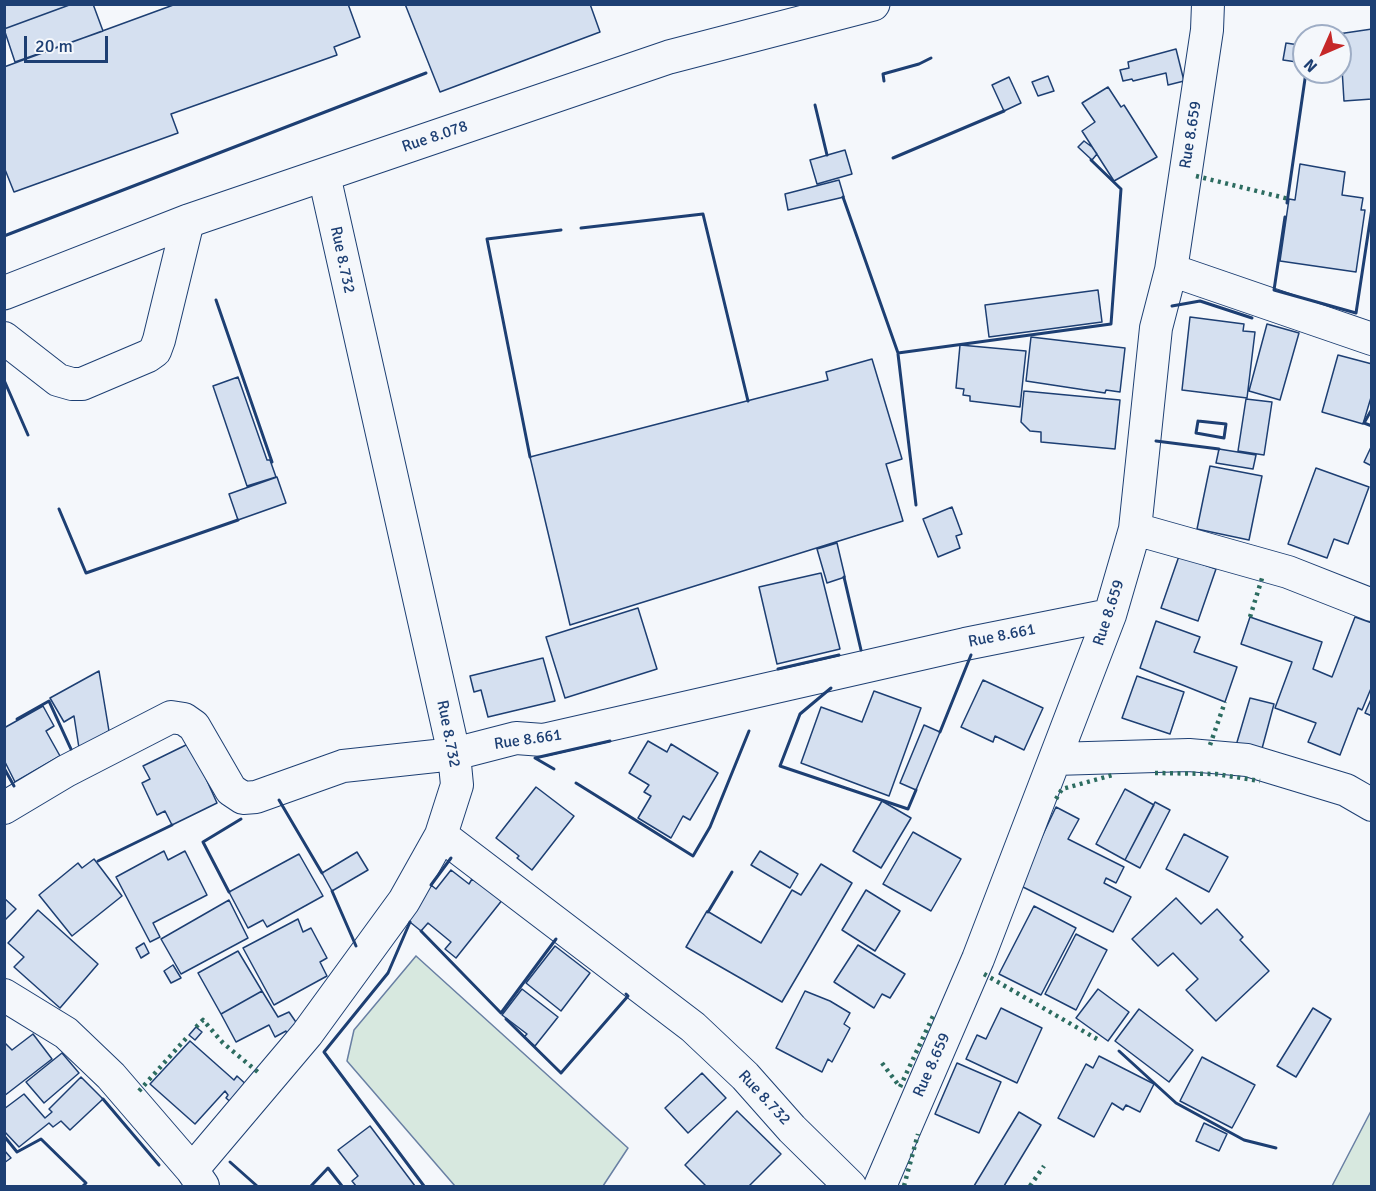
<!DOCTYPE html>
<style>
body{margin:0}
#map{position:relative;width:1376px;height:1191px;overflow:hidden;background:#f4f7fb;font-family:Signika,sans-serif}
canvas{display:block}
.frame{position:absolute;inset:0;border:6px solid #1d3f73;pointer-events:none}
.north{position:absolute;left:1292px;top:24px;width:60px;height:60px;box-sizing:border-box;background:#f4f7fb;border:2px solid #9eadc5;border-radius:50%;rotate:225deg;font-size:16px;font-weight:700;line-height:24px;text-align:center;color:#1d3f73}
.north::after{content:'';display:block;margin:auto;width:21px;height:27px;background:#c62828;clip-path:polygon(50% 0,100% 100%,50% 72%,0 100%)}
.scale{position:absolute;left:24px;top:36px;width:84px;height:27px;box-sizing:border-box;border:3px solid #1d3f73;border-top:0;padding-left:8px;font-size:18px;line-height:21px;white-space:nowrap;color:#1d3f73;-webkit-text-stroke:4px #f4f7fb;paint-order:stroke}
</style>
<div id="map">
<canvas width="1376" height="1191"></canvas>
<div class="frame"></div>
<div class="north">N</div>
<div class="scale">20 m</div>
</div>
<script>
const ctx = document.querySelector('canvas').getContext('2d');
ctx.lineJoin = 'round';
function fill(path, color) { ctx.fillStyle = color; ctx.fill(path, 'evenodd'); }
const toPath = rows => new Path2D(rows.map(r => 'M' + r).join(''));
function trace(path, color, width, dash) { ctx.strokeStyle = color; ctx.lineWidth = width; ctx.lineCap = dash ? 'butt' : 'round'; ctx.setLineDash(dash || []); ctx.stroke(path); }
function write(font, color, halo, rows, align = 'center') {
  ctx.font = font + ' Signika,sans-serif'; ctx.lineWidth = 4.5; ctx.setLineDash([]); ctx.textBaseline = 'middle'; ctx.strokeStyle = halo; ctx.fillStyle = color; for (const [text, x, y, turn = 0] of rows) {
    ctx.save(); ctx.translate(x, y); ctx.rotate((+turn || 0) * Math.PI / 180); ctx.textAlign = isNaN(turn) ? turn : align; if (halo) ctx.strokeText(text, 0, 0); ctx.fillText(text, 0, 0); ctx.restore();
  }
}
const green = toPath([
 [416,956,628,1148,603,1186,455,1186,347,1061,354,1030,416,956],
 [1371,1111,1371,1186,1332,1186,1371,1111]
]);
fill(green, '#d7e8df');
trace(green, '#687fa3', 1.5);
const building = toPath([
 [4,4,72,4,4,29,4,4],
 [72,4,93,4,103,31,15,62,4,29,72,4],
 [176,4,348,4,360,37,334,47,337,55,171,114,178,133,14,192,4,167,4,67,176,4],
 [405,4,590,4,600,32,440,92,405,4],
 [1372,29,1372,99,1344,101,1340,36,1338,34,1372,29],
 [1286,43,1299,45,1297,62,1283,60,1286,43],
 [1176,49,1184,81,1168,85,1166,73,1133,81,1132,79,1123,81,1120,70,1129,68,1128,62,1176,49],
 [1048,76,1054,91,1038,96,1032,82,1048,76],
 [1009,77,1021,103,1004,111,992,85,1009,77],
 [1108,87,1121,107,1124,105,1157,157,1114,181,1082,131,1095,122,1082,103,1108,87],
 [1084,141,1092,147,1097,154,1092,160,1078,147,1084,141],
 [845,150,852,174,817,184,810,160,845,150],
 [1300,164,1345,172,1342,195,1363,198,1361,210,1365,210,1356,272,1280,261,1289,199,1295,200,1300,164],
 [839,180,844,197,788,210,785,194,839,180],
 [1098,290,1102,322,989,337,985,305,1098,290],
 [1190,317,1244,324,1243,331,1255,332,1247,398,1182,390,1190,317],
 [1267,324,1299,333,1280,400,1249,391,1267,324],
 [1031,337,1125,348,1120,392,1106,390,1105,393,1026,381,1031,337],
 [960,345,1026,351,1020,407,970,401,970,396,963,395,964,389,956,388,960,345],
 [1338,355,1372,364,1372,394,1363,424,1322,412,1338,355],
 [872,359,902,459,886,464,903,521,570,625,530,457,828,380,826,372,872,359],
 [238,377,267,460,270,460,276,477,247,486,213,386,238,377],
 [1024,391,1120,400,1115,449,1041,442,1041,432,1030,431,1021,422,1024,391],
 [1246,399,1272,402,1264,455,1238,451,1246,399],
 [1372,445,1372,466,1364,462,1372,445],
 [1219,449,1256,455,1253,469,1216,463,1219,449],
 [1210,466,1262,476,1249,540,1197,529,1210,466],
 [1316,468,1369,487,1348,544,1334,539,1327,558,1288,544,1316,468],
 [277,477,286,503,238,520,229,494,277,477],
 [952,507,962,534,956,536,960,548,938,557,923,519,952,507],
 [837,543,845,577,827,583,817,549,837,543],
 [1179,556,1216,569,1198,621,1161,608,1179,556],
 [821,573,840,649,777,664,759,587,821,573],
 [638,608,657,669,565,698,546,637,638,608],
 [1250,617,1322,642,1313,669,1332,677,1355,617,1372,623,1372,686,1362,710,1358,708,1340,755,1308,742,1316,723,1275,708,1292,662,1241,644,1250,617],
 [1156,621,1200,637,1194,652,1237,667,1225,702,1140,668,1156,621],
 [543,658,555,701,488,717,481,690,474,692,470,676,543,658],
 [99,671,109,731,79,748,74,716,64,722,50,698,99,671],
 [1137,676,1184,692,1170,734,1122,718,1137,676],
 [983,680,1043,708,1024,750,995,736,993,742,961,727,983,680],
 [874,691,921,708,889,796,801,763,821,707,862,722,874,691],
 [1372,697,1372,716,1365,713,1372,697],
 [1250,698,1274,704,1260,756,1235,749,1250,698],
 [43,706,54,726,46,731,60,756,15,782,4,760,4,728,43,706],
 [924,725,940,732,916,790,900,783,924,725],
 [648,741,667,752,671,744,718,773,690,820,683,816,671,838,638,818,651,796,644,792,649,785,629,773,648,741],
 [190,743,217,803,172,825,165,811,157,815,142,783,150,779,143,766,190,743],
 [536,787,574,816,532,870,517,858,519,856,496,838,536,787],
 [1125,789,1154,805,1125,860,1096,844,1125,789],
 [882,801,911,818,881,868,853,851,882,801],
 [1155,802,1170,810,1140,868,1125,860,1155,802],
 [1056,807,1079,819,1068,839,1124,867,1116,883,1106,878,1104,883,1131,897,1113,932,1019,885,1056,807],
 [913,832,961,859,931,911,883,884,913,832],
 [1184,834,1228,857,1209,892,1166,869,1184,834],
 [164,851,168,860,185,851,207,895,153,923,160,937,150,942,116,877,164,851],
 [760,851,798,874,790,888,751,865,760,851],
 [357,852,368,870,332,891,322,873,357,852],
 [299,854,323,896,267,927,263,920,248,928,229,892,299,854],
 [94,859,122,896,72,936,39,895,78,863,82,868,94,859],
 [821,864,852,883,782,1002,686,947,707,911,761,943,792,890,801,895,821,864],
 [451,870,469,884,472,879,503,899,456,958,445,949,451,942,428,923,421,931,405,918,431,885,436,889,451,870],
 [866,890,900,911,875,951,842,930,866,890],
 [4,898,16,909,4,921,4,898],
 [1176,898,1201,924,1217,909,1243,937,1240,940,1269,971,1216,1021,1186,990,1198,979,1173,953,1158,966,1132,939,1176,898],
 [229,900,248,938,181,974,161,939,229,900],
 [1034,906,1076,928,1041,995,999,974,1034,906],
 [38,910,98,964,60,1008,14,967,24,957,8,943,38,910],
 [298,919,303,932,311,928,327,958,320,962,327,976,274,1005,243,948,298,919],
 [1076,934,1107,950,1076,1010,1045,994,1076,934],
 [144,943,149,953,141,958,136,948,144,943],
 [858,945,905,974,890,998,882,994,874,1008,834,982,858,945],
 [555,946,590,973,561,1011,526,983,555,946],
 [238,951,262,991,221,1014,198,973,238,951],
 [173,965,181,978,171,983,164,971,173,965],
 [522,989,558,1017,535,1046,524,1037,527,1034,502,1015,522,989],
 [1098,989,1129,1012,1108,1041,1076,1018,1098,989],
 [262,991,278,1017,289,1012,300,1028,290,1039,286,1031,275,1037,269,1025,236,1042,221,1014,262,991],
 [805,991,830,1001,850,1013,844,1024,850,1028,832,1062,828,1059,822,1072,776,1048,805,991],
 [1001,1008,1042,1028,1017,1083,966,1059,977,1035,986,1039,1001,1008],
 [1313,1008,1331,1019,1296,1077,1277,1066,1313,1008],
 [1139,1009,1193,1050,1169,1082,1115,1041,1139,1009],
 [196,1027,202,1032,195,1040,189,1035,196,1027],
 [33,1034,52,1059,4,1096,4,1042,12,1050,33,1034],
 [190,1041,234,1080,237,1076,250,1088,234,1105,226,1098,228,1095,225,1091,195,1124,150,1084,190,1041],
 [62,1053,79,1073,44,1103,26,1082,62,1053],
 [1099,1056,1154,1084,1140,1112,1126,1105,1123,1110,1112,1103,1094,1137,1058,1118,1086,1064,1093,1068,1099,1056],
 [1202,1057,1255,1085,1232,1128,1180,1101,1202,1057],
 [957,1063,1001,1082,979,1133,935,1114,957,1063],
 [702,1073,726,1098,688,1133,665,1108,702,1073],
 [81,1077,103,1099,70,1130,61,1121,53,1127,49,1123,19,1147,4,1131,4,1109,24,1094,45,1118,52,1112,49,1109,81,1077],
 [737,1111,781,1154,749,1186,706,1186,685,1165,737,1111],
 [1019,1112,1041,1125,1004,1186,974,1186,1019,1112],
 [1204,1123,1227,1134,1219,1151,1196,1141,1204,1123],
 [370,1126,415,1186,356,1186,352,1181,358,1176,338,1150,370,1126],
 [4,1150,11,1158,4,1163,4,1150]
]);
fill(building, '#d5e0f0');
trace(building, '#1d3f73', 1.5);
const minor = toPath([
 [324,175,454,754,457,785,441,835,693,1027,745,1076,792,1129,850,1186],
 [1171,270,1372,339],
 [4,338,58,380,72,384,82,384,148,356,155,351,159,340,188,221],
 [1135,529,1288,572,1372,605],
 [1055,759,1189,755,1247,760,1346,790,1372,805],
 [4,808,66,771,171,717,184,719,194,726,231,790,243,798,256,797,343,766,454,754,516,738,543,740,965,644,1110,615],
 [4,995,66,1033,111,1076,192,1170,203,1186],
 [192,1170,307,1034,404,901,441,835],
 [880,1186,978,959,1110,615,1135,529,1156,328,1171,270,1207,30,1208,4]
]);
const highway = toPath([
 [4,293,188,221,669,57,873,4]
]);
trace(minor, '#1d3f73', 34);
trace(highway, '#1d3f73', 35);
trace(minor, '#f4f7fb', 32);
trace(highway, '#f4f7fb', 33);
trace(toPath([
 [1196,176,1289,199],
 [1250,617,1263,575],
 [1210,745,1225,702],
 [1155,773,1216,774,1260,781],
 [1056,799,1062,789,1113,775],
 [984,974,1097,1039],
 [196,1027,203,1020,223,1043,259,1073],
 [882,1063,900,1087,934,1014],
 [139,1091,189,1035],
 [904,1186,918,1134],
 [1030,1186,1044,1166]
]), '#2c6c60', 4.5, [3, 4.5]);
trace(toPath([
 [1311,36,1312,33],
 [884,81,883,74,919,64,931,58],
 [815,105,827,155],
 [893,158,1004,111],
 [843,197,898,353,1111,324,1121,189,1091,160],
 [1287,203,1306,72],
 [1285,217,1274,290,1356,313,1372,208],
 [581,228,703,214,748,401],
 [4,236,426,73],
 [216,300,272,462],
 [1172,306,1200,301,1252,318],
 [898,354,916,505],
 [4,380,28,435],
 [1372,409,1364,423,1372,426],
 [1198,421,1226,424,1224,438,1196,433,1198,421],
 [1156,441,1219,449],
 [530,457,487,239,561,230],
 [59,509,86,573,238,520],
 [844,577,861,650],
 [778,669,839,655],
 [831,688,800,714,780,766,908,809,916,790],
 [17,719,49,701,71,749],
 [940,732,971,655],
 [4,768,14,786],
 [554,769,535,758,610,741],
 [576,783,693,856,710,827,749,731],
 [279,800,322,873],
 [98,861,172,825],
 [431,885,451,858],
 [332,891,356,946],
 [229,892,203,842,241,819],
 [708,912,732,872],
 [410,922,388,973,324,1052,424,1186],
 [421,931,501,1013,556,939],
 [506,1019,561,1073,628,996,626,994],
 [1119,1051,1176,1103,1244,1140,1276,1148],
 [103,1099,159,1165],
 [4,1136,17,1152,41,1139,86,1183,83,1186],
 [230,1162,257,1186],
 [311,1186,328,1168,342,1186]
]), '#1d3f73', 3);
write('16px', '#1d3f73', '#f4f7fb', [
 ["Rue 8.659",1191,135,-81],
 ["Rue 8.078",435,137,-19],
 ["Rue 8.732",342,260,78],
 ["Rue 8.659",1109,613,-72],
 ["Rue 8.661",1002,636,-11],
 ["Rue 8.732",448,734,79],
 ["Rue 8.661",528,740,-8],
 ["Rue 8.659",932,1065,-66],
 ["Rue 8.732",764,1098,47]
]);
</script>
